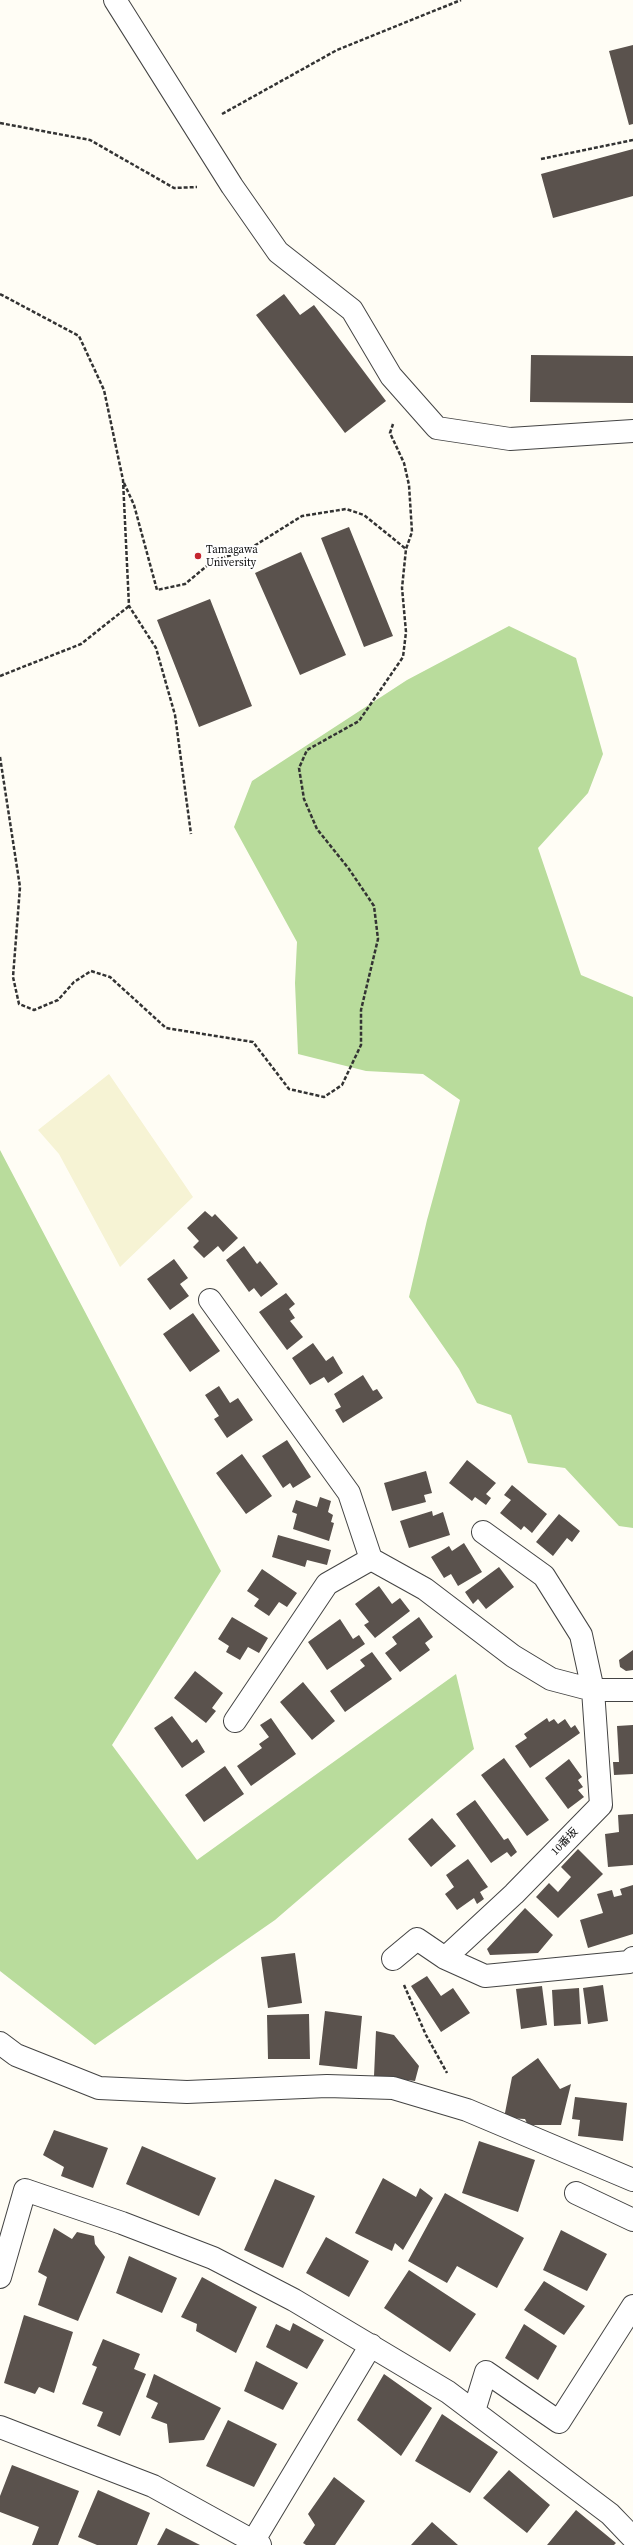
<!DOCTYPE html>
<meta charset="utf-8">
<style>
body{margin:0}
canvas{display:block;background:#fffdf5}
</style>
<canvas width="633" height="2545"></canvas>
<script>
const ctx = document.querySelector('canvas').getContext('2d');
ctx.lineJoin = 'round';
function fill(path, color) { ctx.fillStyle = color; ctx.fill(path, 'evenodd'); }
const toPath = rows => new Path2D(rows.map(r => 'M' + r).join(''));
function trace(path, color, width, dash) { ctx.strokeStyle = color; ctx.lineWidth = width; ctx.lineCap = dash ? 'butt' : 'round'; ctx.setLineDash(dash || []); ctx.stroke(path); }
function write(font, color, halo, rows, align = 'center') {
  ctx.font = font + ' "Source Serif 4","Noto Sans JP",serif'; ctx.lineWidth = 4; ctx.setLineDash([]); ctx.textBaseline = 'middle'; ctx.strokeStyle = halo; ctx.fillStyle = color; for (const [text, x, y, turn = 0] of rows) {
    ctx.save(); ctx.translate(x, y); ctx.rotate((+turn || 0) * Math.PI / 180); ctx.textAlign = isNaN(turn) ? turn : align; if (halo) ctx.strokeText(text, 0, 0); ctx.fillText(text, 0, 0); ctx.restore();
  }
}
fill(toPath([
 [109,1074,193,1197,120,1267,59,1154,38,1130]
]), '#f6f3d4');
fill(toPath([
 [509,626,576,658,603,754,588,793,538,848,581,975,633,997,633,1528,619,1526,565,1468,528,1463,511,1415,477,1403,459,1369,409,1297,427,1220,460,1100,423,1074,366,1071,298,1054,295,983,297,942,234,827,252,781,407,680],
 [0,1150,221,1571,112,1745,197,1860,456,1674,474,1749,275,1920,95,2045,0,1971]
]), '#b9dc9c');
fill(toPath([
 [633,45,633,124,629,125,609,51],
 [633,149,633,196,553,218,541,174],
 [284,294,300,315,314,305,386,401,345,433,256,315],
 [531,355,633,356,633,403,530,402],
 [349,527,393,636,364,647,321,538],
 [301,552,346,655,300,675,255,573],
 [210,599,252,706,199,727,157,620],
 [205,1211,212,1217,215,1214,238,1238,223,1252,218,1246,204,1258,193,1247,199,1241,187,1228],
 [244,1246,257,1264,260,1261,278,1284,261,1297,254,1288,249,1292,226,1260],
 [174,1259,188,1278,180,1284,189,1296,170,1310,147,1279],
 [286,1293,295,1304,289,1309,295,1318,290,1321,303,1337,287,1350,259,1312],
 [193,1313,220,1351,190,1372,163,1334],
 [313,1343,326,1361,333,1356,343,1373,328,1383,324,1377,310,1385,292,1358],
 [363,1375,373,1391,377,1389,383,1398,343,1423,335,1410,341,1407,334,1394],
 [219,1386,230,1403,238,1398,253,1420,227,1438,214,1419,219,1416,205,1395],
 [287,1440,311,1477,293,1488,290,1483,283,1488,262,1456],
 [242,1454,272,1496,246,1514,216,1473],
 [467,1460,496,1483,486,1494,491,1498,486,1505,475,1497,472,1501,449,1483],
 [426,1471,432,1493,424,1495,426,1502,392,1511,384,1483],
 [512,1485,547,1514,532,1533,524,1526,521,1530,500,1513,511,1500,504,1495],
 [320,1497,331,1501,328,1512,333,1515,331,1522,334,1523,329,1541,293,1529,297,1514,292,1512,296,1500,317,1507],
 [432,1511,433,1516,443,1512,450,1535,409,1548,400,1521],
 [559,1514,580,1531,572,1542,567,1538,553,1556,536,1542],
 [278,1535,331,1550,327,1565,307,1560,305,1567,272,1557],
 [464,1543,482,1572,458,1586,451,1574,444,1578,431,1557,449,1546,452,1551],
 [499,1567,514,1587,486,1609,478,1599,473,1604,465,1592],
 [262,1569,297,1593,287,1607,279,1602,269,1616,254,1606,259,1599,247,1591],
 [379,1586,392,1604,400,1598,410,1611,375,1638,364,1625,369,1622,355,1604],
 [232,1617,268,1638,259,1653,248,1647,240,1660,226,1652,229,1646,218,1639],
 [419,1617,433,1637,425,1643,430,1650,400,1672,385,1653,397,1644,392,1637],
 [340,1619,353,1639,359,1635,365,1644,327,1670,308,1642],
 [633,1650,633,1670,626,1671,620,1667,619,1660],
 [372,1652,392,1679,345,1712,330,1691,365,1666,360,1660],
 [195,1671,223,1693,212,1708,216,1711,206,1723,174,1698],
 [303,1682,335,1721,312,1740,280,1702],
 [172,1716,192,1743,197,1739,205,1752,182,1768,154,1728],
 [271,1718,296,1754,251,1786,237,1766,262,1748,259,1744,269,1737,260,1725],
 [547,1718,549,1722,554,1719,558,1724,565,1719,571,1728,575,1725,580,1733,530,1768,515,1746,527,1738,524,1734],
 [633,1725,633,1774,614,1775,613,1762,619,1762,617,1726],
 [504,1758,549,1820,527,1836,481,1775],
 [569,1759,582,1777,578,1780,583,1787,578,1790,584,1797,568,1809,545,1778],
 [225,1766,244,1794,204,1822,185,1795],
 [475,1800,504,1840,508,1838,517,1852,511,1857,507,1852,491,1863,456,1814],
 [633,1814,633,1865,608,1867,605,1834,619,1832,618,1815],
 [432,1818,456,1846,431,1867,408,1839],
 [578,1849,603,1874,558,1918,536,1897,549,1883,558,1892,571,1877,561,1867],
 [468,1859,488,1887,480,1892,484,1899,477,1904,474,1898,457,1910,445,1894,454,1887,446,1875],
 [633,1885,633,1934,588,1948,580,1920,603,1913,597,1894,612,1890,614,1897,622,1895,620,1889],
 [525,1908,553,1935,538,1953,490,1955,487,1949],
 [295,1953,302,2003,268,2008,261,1957],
 [427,1976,441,1996,453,1988,470,2013,441,2032,411,1986],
 [603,1985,608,2021,588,2024,583,1988],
 [542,1986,547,2025,521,2029,516,1989],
 [579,1988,581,2024,554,2026,552,1990],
 [325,2011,362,2016,357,2069,319,2065],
 [309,2014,310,2059,268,2059,267,2015],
 [376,2031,394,2035,419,2066,415,2081,374,2076],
 [538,2058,560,2089,571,2084,561,2125,528,2125,525,2119,504,2118,512,2077],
 [575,2097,627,2103,623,2141,578,2136,580,2120,572,2119],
 [54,2130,108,2148,93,2188,61,2176,64,2167,43,2155],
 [479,2141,535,2160,518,2212,462,2193],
 [142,2146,216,2178,199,2216,126,2184],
 [383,2178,416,2197,420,2188,433,2198,403,2250,395,2243,392,2251,355,2233],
 [275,2179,315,2196,283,2268,244,2250],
 [445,2193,524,2238,497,2288,457,2266,447,2283,408,2261],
 [54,2228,72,2239,77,2232,94,2236,95,2244,105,2257,78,2321,38,2305,47,2277,38,2272],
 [561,2230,607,2254,587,2291,543,2270],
 [326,2237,369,2261,349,2297,306,2273],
 [129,2256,177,2278,162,2313,116,2293],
 [409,2270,476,2314,450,2352,384,2308],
 [202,2277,257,2307,236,2353,196,2331,197,2324,181,2317],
 [544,2281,585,2306,564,2335,524,2310],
 [24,2315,73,2332,54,2393,39,2387,35,2394,4,2383],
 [293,2323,324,2340,307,2369,266,2347,276,2324,290,2331],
 [524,2324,557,2346,538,2380,505,2358],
 [103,2339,140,2354,134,2369,146,2374,120,2436,97,2426,103,2412,82,2404,97,2367,92,2365],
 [256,2361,298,2383,283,2410,244,2391],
 [154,2374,221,2408,204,2440,169,2443,167,2424,151,2418,158,2403,146,2397],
 [384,2374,432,2408,401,2456,357,2420],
 [442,2414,498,2452,470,2493,415,2461],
 [228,2420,277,2444,254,2487,206,2466],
 [12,2465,79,2491,58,2545,32,2545,39,2527,0,2512,0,2496],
 [509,2470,550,2505,527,2533,483,2498],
 [334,2477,365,2501,335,2545,306,2545,303,2543,315,2525,308,2514],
 [98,2490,150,2513,137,2545,97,2545,78,2537],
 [576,2510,616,2543,614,2545,547,2545],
 [432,2522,458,2545,411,2545],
 [166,2528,200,2545,157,2545]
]), '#5a524d');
const minor = toPath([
 [115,0,232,186,278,252,352,310,391,376,437,428,510,439,633,431],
 [210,1300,349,1493,371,1559,425,1589,513,1656,551,1679,593,1690,633,1690],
 [235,1721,327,1584,371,1559],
 [445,1958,514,1894,601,1805,593,1690,581,1635,544,1576,483,1532],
 [393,1959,417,1939,445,1958,485,1976,629,1962,633,1958],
 [0,2043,16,2055,99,2088,187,2092,327,2086,393,2088,467,2110,633,2180],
 [576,2193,633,2220],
 [0,2277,25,2190,122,2223,213,2258,294,2300,448,2392,610,2514,633,2538],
 [474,2411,486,2372,559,2422,633,2306],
 [0,2427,153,2486,260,2545],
 [251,2545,371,2345]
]);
trace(minor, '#444', 24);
trace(toPath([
 [222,114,337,50,461,0],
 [0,123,90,140,174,188,197,187],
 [541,159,633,140],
 [0,294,79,336,104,390,123,480,129,606,156,648,175,715,191,834],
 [124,483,134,505,157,590,185,584,214,560,246,551,302,516,346,509,364,515,406,549],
 [0,676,81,644,129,606],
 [0,757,20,887,13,977,19,1004,34,1010,58,1000,74,982,91,971,110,977,166,1028,253,1042,289,1089,324,1097,342,1085,361,1045,361,1010,378,939,374,906,349,869,317,829,304,799,299,768,307,750,359,721,403,657,406,632,402,588,406,549,412,532,409,485,404,463,390,433,393,424],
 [404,1985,426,2035,447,2073]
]), '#333', 2.5, [4, 2]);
trace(minor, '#fff', 22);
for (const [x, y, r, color] of [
 [198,556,4,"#c4262e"]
]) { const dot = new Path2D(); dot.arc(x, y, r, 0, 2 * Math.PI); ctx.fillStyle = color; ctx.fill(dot); trace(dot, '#fff', 1.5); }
write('11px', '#111', '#fff', [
 ["Tamagawa",206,550],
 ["University",206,563]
], 'left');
write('11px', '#111', '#fff', [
 ["10番坂",565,1842,-46]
]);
</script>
